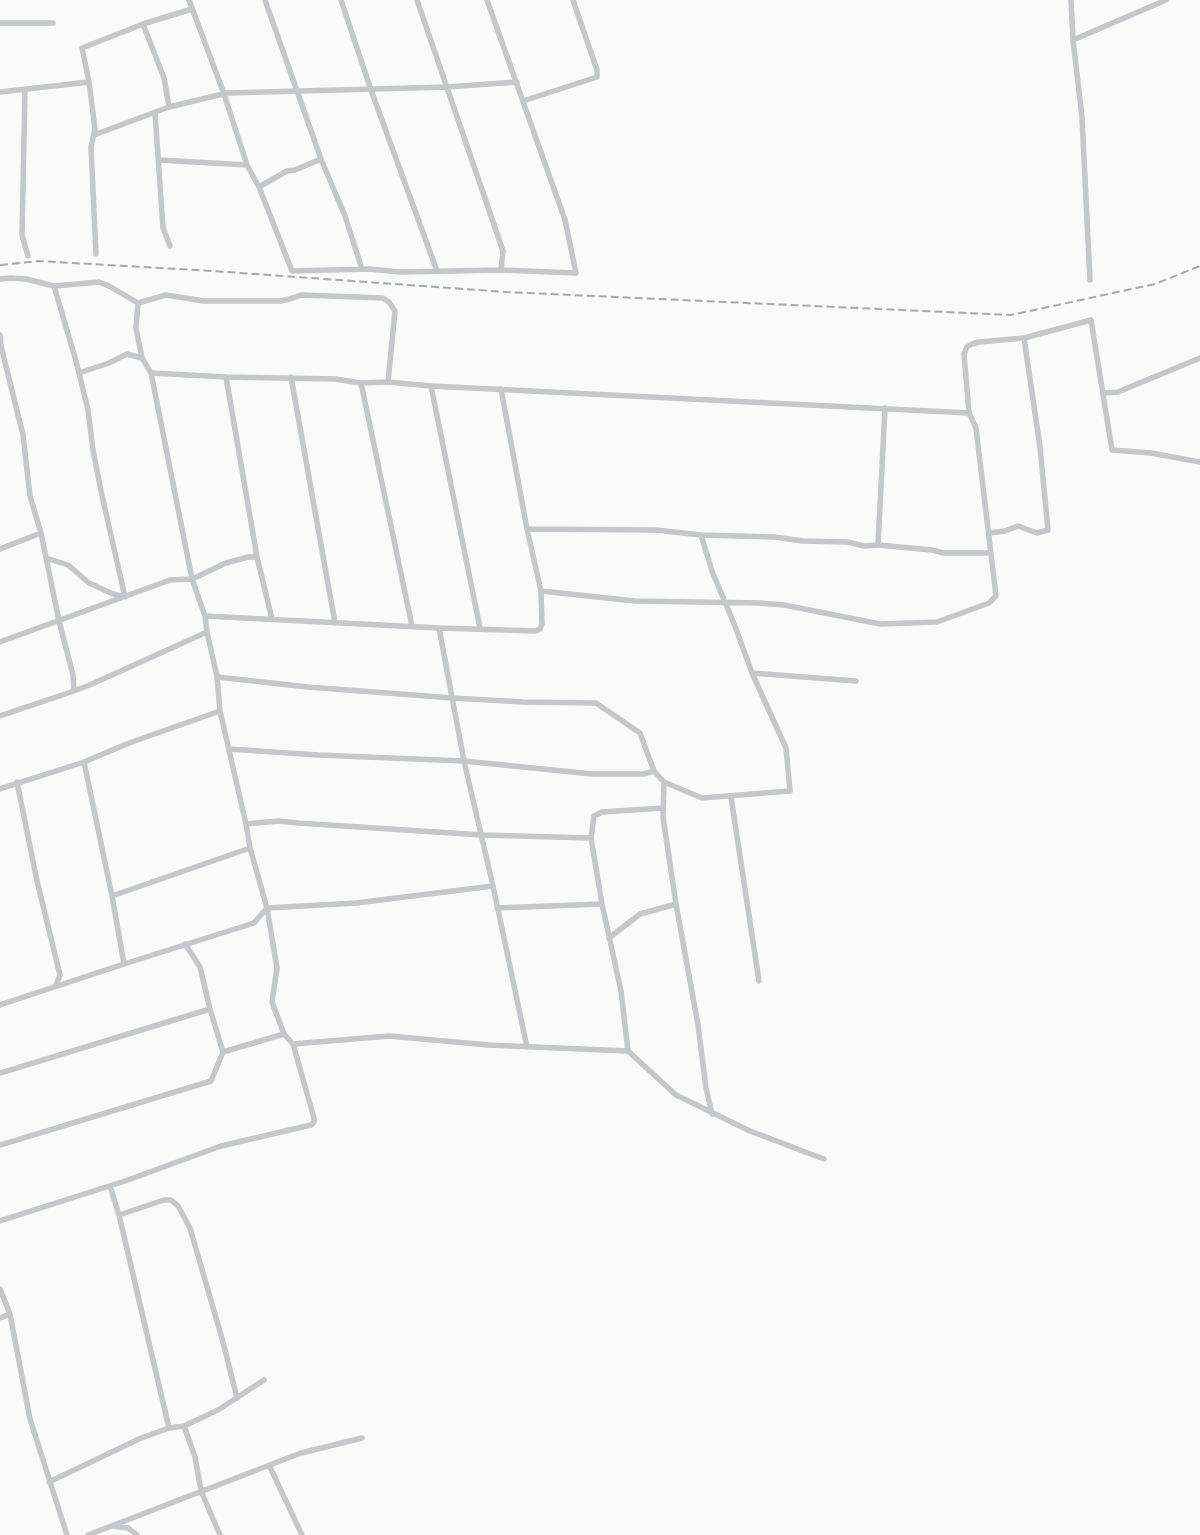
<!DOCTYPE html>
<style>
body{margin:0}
canvas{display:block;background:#fafaf8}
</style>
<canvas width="1200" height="1535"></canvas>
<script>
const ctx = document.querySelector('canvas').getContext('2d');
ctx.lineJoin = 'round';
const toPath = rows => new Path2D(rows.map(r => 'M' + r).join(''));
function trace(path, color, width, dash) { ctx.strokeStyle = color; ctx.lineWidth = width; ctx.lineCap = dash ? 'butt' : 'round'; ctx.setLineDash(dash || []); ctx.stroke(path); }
trace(toPath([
 [189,0,224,94,247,165,259,187,292,271,369,269,400,272,501,270,576,273,565,220,487,0],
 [265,0,321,159,345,216,362,269],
 [341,0,371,90,437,271],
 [417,0,503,251,501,270],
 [1071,0,1073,40,1082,117,1090,280],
 [0,23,53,23],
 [143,24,164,78,169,107],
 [1073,40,1166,0],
 [25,90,22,235,28,256],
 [0,92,89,82],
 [523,101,597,77,597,70,573,0],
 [155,113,163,228,170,246],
 [94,135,169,107,227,93,447,87,517,82],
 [159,160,247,165],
 [259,187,287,171,295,170,321,159],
 [96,254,91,147,95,129,89,82,82,48,143,24,192,9],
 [0,279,11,278,26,279,54,286,76,361,88,410,93,450,101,491,125,597,113,594,89,583,68,565,46,558],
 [54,286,99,282,109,286,138,303,166,295,204,301,280,301,290,299,301,295,383,298,389,302,395,311,388,382],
 [138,303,136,328,142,358,151,373,192,579,205,616,439,628,536,631,540,629,542,624,541,591,527,529,501,389],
 [0,335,1,346,23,435,30,496,41,533,59,621,73,675,74,691,0,716],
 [79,373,109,363,127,354,142,358],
 [151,373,226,377,335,379,361,383,388,382,431,386,969,413],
 [226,377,257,557],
 [291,377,335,623],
 [361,383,412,626],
 [431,386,480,628],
 [1104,393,1118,392,1200,358],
 [527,529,656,530,701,535,774,537,803,541,847,542,864,546,878,545,932,550,944,553,990,553],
 [989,533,1005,531,1018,526,1037,533,1048,530,1040,447,1024,338],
 [878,545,885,408],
 [0,549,41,533],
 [541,591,635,601,759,603,784,605,880,624,937,622,989,603,996,596,976,428,969,413,964,354,967,347,972,344,979,342,1024,338,1091,320,1112,450,1151,453,1200,462],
 [205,616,207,632,217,677,220,711,246,824],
 [439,628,464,761,493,886,527,1047],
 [0,642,170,580,192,579,226,563,248,557,257,557,272,619],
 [752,673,856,681],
 [217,677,308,687,453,698,523,702,596,703,640,733,654,771],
 [74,691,92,684,207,632],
 [229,749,318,755,464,761,592,774,643,774,654,771,664,782,702,798,790,791,786,748,752,673,735,626,712,571,701,535],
 [17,782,37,881,60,975,56,985],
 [664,782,663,817,676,904,698,1025,706,1088,712,1114],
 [0,789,84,762,129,743,220,711],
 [731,797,759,981],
 [250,848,267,908,277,968,272,1002,284,1034],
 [112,896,250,848,246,824,278,821,298,823,482,835,591,838],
 [497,908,602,904],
 [609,938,640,914,676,904],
 [185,944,200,967,210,1009],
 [124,964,254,923,267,908,356,903,493,886],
 [0,1005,124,964,112,896,84,762],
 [293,1044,389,1036,488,1045,628,1051,676,1095,750,1131,824,1159],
 [628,1051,621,991,602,904,591,838,594,816,602,812,663,808],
 [0,1073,210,1009,223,1052,284,1034,293,1044,314,1118,314,1122,311,1125,221,1146,125,1181,0,1221],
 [0,1145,211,1081,223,1052],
 [110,1186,119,1215,169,1428],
 [119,1215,164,1200,171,1200,178,1206,190,1228,223,1342,237,1398],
 [0,1289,10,1314,30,1419,67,1535],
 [0,1318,10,1314],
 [184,1426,195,1457,201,1491,220,1535],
 [269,1465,302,1535],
 [49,1482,139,1439,169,1428,184,1426,218,1410,264,1380],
 [113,1526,128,1528,137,1535],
 [88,1535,301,1453,362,1438]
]), '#c3c8cc', 5.5);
trace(toPath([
 [0,265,38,261,213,271,506,292,1011,315,1155,284,1200,266]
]), '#a2aab0', 2, [8, 4]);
</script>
